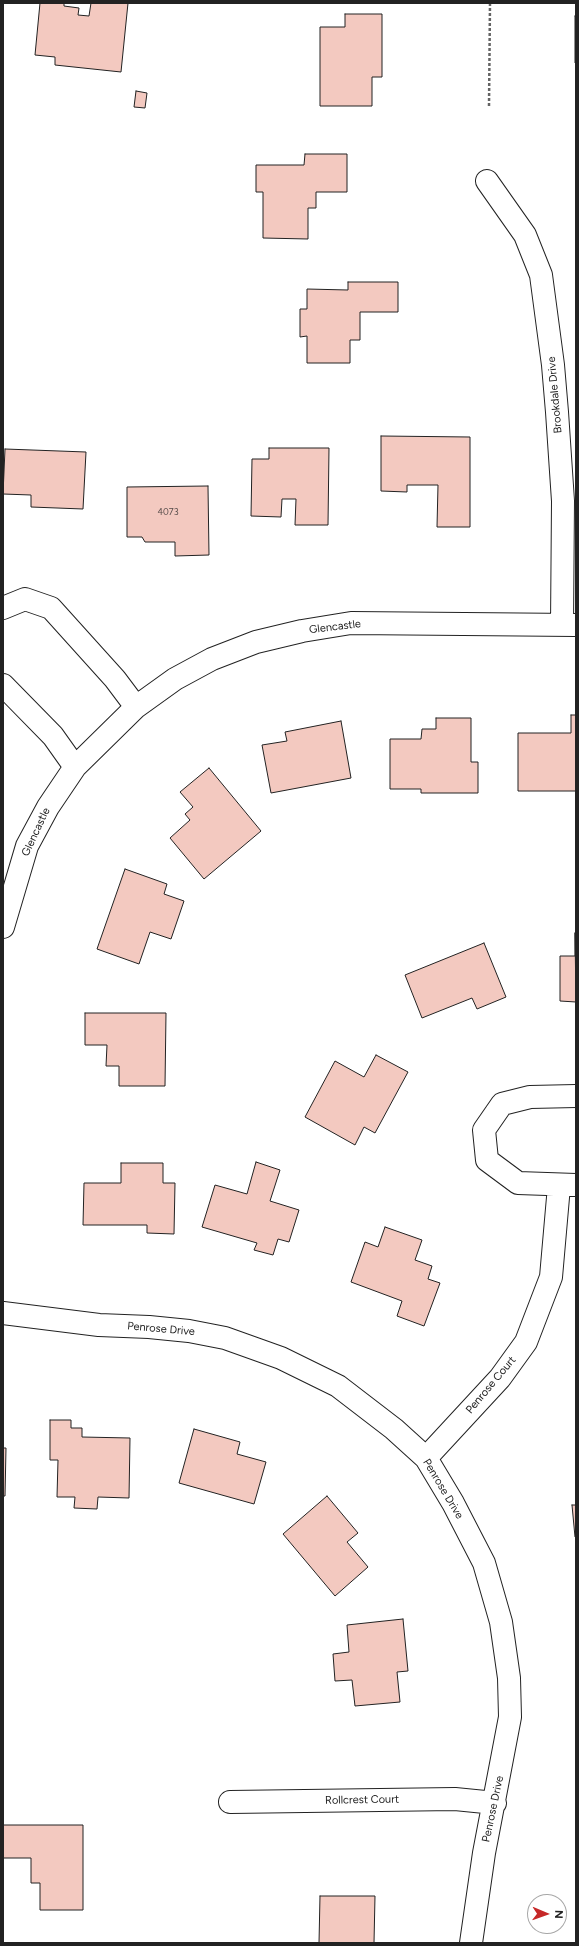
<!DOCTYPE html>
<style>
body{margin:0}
#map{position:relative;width:579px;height:1946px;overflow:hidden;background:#fff;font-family:Figtree,sans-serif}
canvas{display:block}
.frame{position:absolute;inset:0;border:4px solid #222;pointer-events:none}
.north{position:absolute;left:527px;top:1894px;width:40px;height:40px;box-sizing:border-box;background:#fff;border:1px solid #a7a7a7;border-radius:50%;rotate:92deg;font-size:11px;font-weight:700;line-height:16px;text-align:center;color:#222}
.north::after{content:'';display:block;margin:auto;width:14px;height:18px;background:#c62828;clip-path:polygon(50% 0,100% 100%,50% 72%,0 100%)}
</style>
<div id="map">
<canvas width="579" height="1946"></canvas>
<div class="frame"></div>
<div class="north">N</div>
</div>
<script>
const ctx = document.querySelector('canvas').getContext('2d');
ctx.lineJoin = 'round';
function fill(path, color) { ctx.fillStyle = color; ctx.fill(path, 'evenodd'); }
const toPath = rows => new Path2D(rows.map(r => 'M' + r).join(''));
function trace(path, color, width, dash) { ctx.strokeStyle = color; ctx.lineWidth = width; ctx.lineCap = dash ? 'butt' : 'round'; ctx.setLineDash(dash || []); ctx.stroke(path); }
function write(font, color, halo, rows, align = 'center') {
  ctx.font = font + ' Figtree,sans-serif'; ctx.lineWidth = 3; ctx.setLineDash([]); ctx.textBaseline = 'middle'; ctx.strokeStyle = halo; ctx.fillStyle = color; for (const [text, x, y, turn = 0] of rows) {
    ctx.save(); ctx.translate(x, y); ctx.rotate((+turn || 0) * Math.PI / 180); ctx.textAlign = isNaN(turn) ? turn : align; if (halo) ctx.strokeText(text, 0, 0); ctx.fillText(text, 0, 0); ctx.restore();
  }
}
const building = toPath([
 [40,3,64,3,64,6,79,8,78,15,89,16,91,3,128,3,121,72,55,65,55,57,35,55,40,3],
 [345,14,382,14,382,77,372,77,372,106,320,106,320,27,345,27,345,14],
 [575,16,576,16,576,63,575,63,575,16],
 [136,91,147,93,145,108,134,107,136,91],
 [305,154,347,154,347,192,316,192,316,208,308,208,308,239,263,238,263,192,256,192,256,165,304,165,305,154],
 [348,282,398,282,398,312,360,312,360,340,350,340,350,363,307,363,307,336,300,337,300,309,307,309,307,289,348,290,348,282],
 [381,436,470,437,470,527,437,527,438,485,407,485,407,492,381,491,381,436],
 [269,448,329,448,328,525,295,525,296,499,282,499,281,517,251,516,252,459,269,459,269,448],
 [5,449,86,452,83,509,31,507,31,495,3,494,5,449],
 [208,486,209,555,175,556,175,542,145,542,142,537,127,537,127,487,208,486],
 [571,715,576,715,576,791,518,791,518,733,571,733,571,715],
 [436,718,471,718,471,762,478,762,478,793,421,793,421,789,390,789,390,739,421,739,422,729,436,729,436,718],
 [341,721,351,778,271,793,262,745,287,741,285,732,341,721],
 [209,768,261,831,204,879,170,838,190,820,185,814,193,807,180,792,209,768],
 [125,869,167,884,164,894,184,901,171,939,150,932,139,964,97,949,125,869],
 [575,933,576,1002,560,1001,560,956,575,956,575,933],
 [484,943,506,997,477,1009,472,998,422,1018,405,975,484,943],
 [85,1013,166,1013,165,1086,119,1086,119,1066,106,1066,107,1045,85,1045,85,1013],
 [376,1055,408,1072,375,1133,364,1127,355,1145,305,1117,335,1061,364,1077,376,1055],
 [256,1162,280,1170,270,1201,299,1210,289,1242,278,1239,273,1255,254,1250,257,1243,202,1227,215,1185,247,1194,256,1162],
 [121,1163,163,1163,163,1183,175,1183,174,1234,147,1233,147,1225,83,1225,84,1183,121,1183,121,1163],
 [385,1227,422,1240,415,1260,432,1266,428,1279,440,1283,424,1326,397,1316,402,1301,351,1282,365,1242,378,1247,385,1227],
 [50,1420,71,1420,71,1428,82,1428,82,1437,130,1438,129,1498,98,1497,97,1509,74,1508,75,1497,57,1497,58,1460,50,1460,50,1420],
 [194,1429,240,1442,237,1454,266,1462,254,1504,179,1483,194,1429],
 [3,1448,6,1448,5,1496,3,1496,3,1448],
 [327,1496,358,1533,347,1542,368,1567,335,1596,283,1534,327,1496],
 [572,1505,576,1505,576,1537,575,1537,572,1505],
 [403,1619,408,1671,397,1672,400,1702,355,1706,352,1680,335,1681,333,1654,349,1652,347,1625,403,1619],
 [3,1825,83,1825,83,1910,40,1910,40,1883,31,1883,31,1858,3,1858,3,1825],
 [320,1896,375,1896,374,1943,319,1943,320,1896]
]);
fill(building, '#f3c9c0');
trace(building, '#222', 1);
const minor = toPath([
 [487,181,525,235,541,275,553,365,557,412,563,501,562,625],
 [3,608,25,599,51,608,115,679,136,707],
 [3,685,53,736,75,767],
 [3,927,27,846,48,807,75,767,136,707,175,679,212,659,256,642,302,631,351,623,576,625],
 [576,1096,530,1097,502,1104,484,1130,487,1160,518,1183,576,1185],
 [3,1313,99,1325,149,1327,189,1331,225,1338,281,1358,338,1386,394,1429,426,1458,453,1503,484,1563,501,1622,509,1678,510,1717,484,1853,471,1943],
 [426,1458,500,1378,526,1342,551,1277,559,1186],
 [230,1802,455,1799,495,1803]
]);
trace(minor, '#222', 24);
trace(toPath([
 [489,106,490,3]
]), '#646464', 2.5, [3, 2]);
trace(minor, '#fff', 22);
write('9px', '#564c4a', null, [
 ["4073",168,512]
]);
write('11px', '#222', '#fff', [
 ["Brookdale Drive",555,395,-95],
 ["Glencastle",335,627,-7],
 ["Glencastle",36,832,-65],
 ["Penrose Drive",161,1329,5],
 ["Penrose Court",491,1385,-50],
 ["Penrose Drive",443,1489,59],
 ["Rollcrest Court",362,1800,-1],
 ["Penrose Drive",493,1809,-78]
]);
</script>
